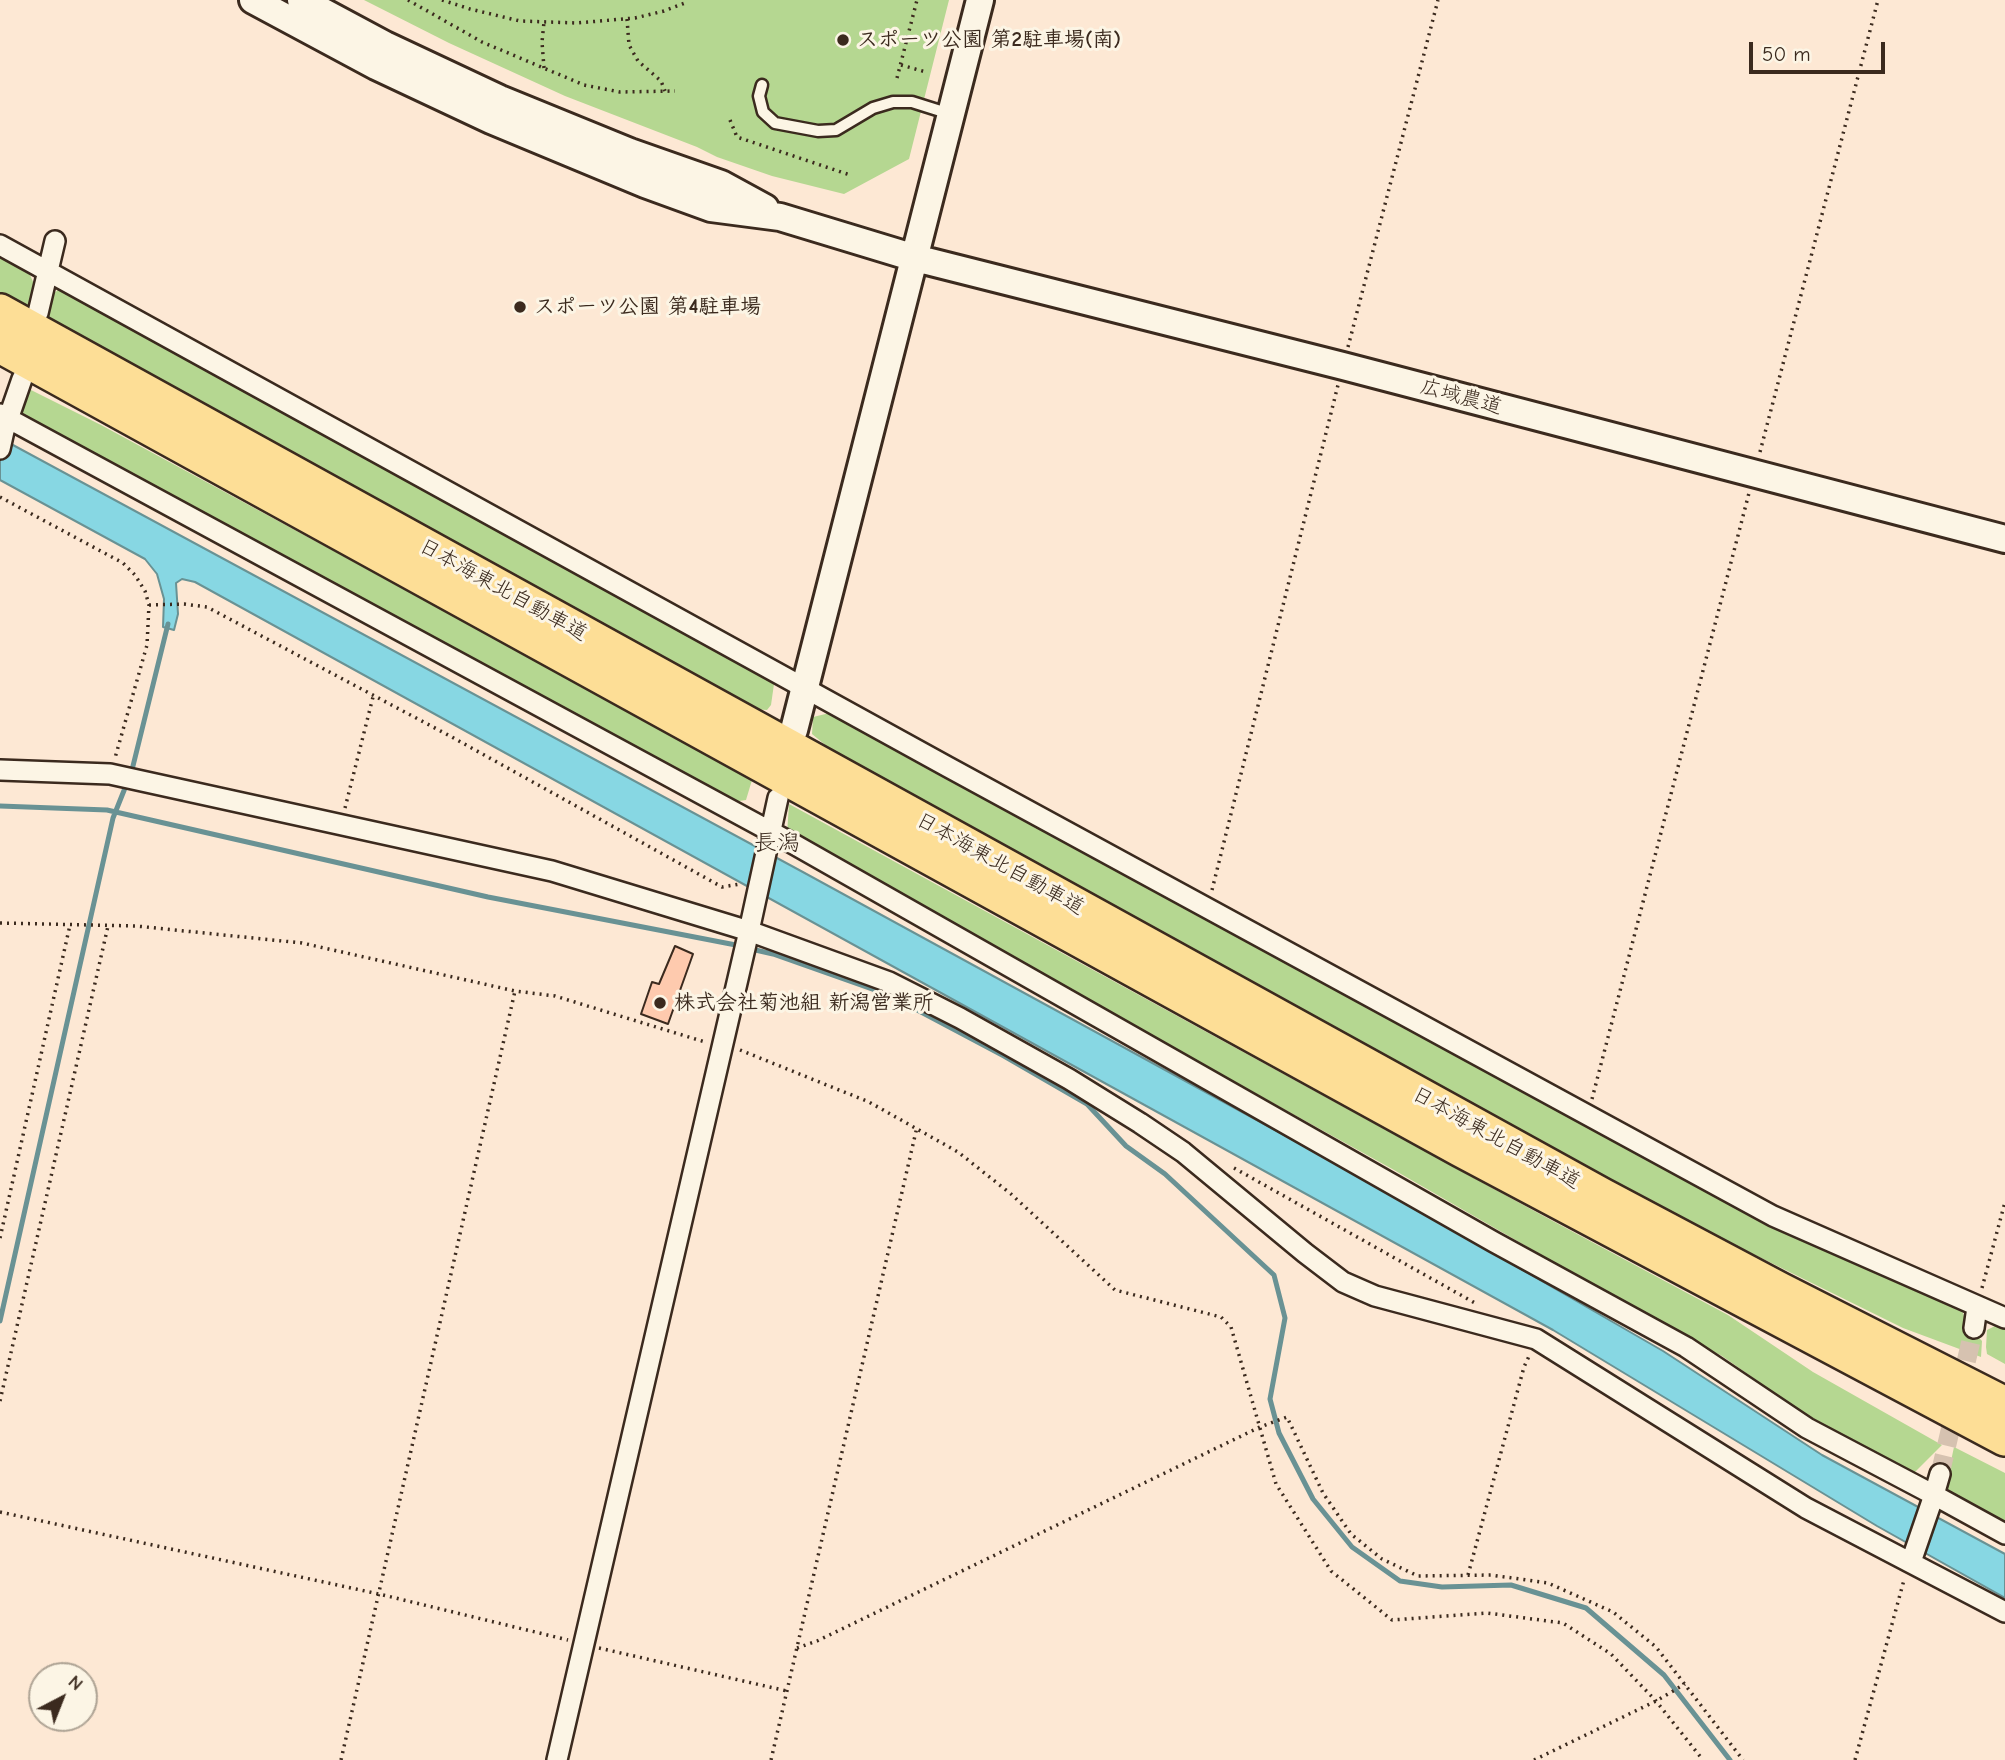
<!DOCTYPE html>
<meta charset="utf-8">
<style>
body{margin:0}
#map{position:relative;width:2005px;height:1760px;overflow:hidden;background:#fde8d4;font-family:"Comic Neue",sans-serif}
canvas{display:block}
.north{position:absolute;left:28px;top:1662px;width:70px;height:70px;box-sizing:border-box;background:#fcf5e5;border:2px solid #afa495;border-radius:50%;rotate:42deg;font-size:19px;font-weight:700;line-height:28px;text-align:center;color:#3b2a1e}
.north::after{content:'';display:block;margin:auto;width:24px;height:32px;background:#3b2a1e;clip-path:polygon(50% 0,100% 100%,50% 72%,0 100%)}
.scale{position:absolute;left:1749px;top:42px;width:136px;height:32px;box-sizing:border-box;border:4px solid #3b2a1e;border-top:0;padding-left:9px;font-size:21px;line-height:24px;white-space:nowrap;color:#3b2a1e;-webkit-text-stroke:5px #fcf5e5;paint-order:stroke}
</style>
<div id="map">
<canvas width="2005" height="1760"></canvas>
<div class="north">N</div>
<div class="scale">50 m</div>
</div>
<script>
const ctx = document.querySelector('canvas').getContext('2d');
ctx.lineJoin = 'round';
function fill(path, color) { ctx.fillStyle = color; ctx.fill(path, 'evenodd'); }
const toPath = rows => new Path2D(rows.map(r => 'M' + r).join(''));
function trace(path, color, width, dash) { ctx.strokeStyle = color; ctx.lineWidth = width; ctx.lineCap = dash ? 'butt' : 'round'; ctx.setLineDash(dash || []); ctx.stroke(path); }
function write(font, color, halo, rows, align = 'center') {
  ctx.font = font + ' "Comic Neue","Klee One",sans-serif'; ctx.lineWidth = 6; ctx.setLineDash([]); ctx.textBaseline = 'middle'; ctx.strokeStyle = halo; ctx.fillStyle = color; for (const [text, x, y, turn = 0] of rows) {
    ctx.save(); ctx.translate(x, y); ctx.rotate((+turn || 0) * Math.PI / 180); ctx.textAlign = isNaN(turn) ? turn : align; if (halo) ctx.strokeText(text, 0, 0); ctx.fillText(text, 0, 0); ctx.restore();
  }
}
fill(toPath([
 [364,0,949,0,909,159,844,194,772,176,717,157,697,147,565,96,449,43],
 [0,240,19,250,34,284,52,295,72,278,752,665,774,684,771,705,767,710,753,709,0,295],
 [27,388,101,425,354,562,752,780,746,800,725,803,42,434,22,414],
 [838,711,1311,971,1364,1005,1419,1027,1960,1304,1967,1325,1982,1341,1981,1357,1903,1328,1743,1249,1549,1148,841,758,812,734,813,717],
 [789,804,1549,1219,1728,1315,1813,1372,1942,1445,1913,1474,1820,1425,1722,1356,1677,1333,1394,1170,787,834],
 [1999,1324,2005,1326,2005,1364,1987,1354,1986,1347,1987,1330],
 [1954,1447,2005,1473,2005,1526,1958,1500,1945,1489]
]), '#b5d791');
const water = toPath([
 [0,438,801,871,1372,1183,1663,1351,1822,1455,2005,1554,2005,1598,1877,1526,1553,1330,195,582,182,579,176,583,178,614,174,630,163,627,164,599,157,574,145,559,0,480,0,438]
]);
fill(water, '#87d7e3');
trace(water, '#699294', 2);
trace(toPath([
 [131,774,168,624],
 [0,806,107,810,488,897,741,946],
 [751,949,773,954,889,995,1004,1056,1087,1104,1126,1146,1165,1174,1274,1275,1285,1318,1270,1399,1279,1433,1313,1499,1352,1547,1400,1581,1442,1587,1511,1585,1586,1608,1664,1675,1730,1760],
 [0,1321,113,818,127,783]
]), '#699294', 5);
const building = toPath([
 [675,946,693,954,668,1024,641,1014,652,982,659,984,675,946]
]);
fill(building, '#fecaae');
trace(building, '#3b2a1e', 2);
trace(toPath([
 [1940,1474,1974,1328]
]), '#d6c2b0', 19, [19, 10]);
const lane = toPath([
 [762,85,759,96,763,112,775,123,818,131,836,130,873,108,893,102,912,102,950,114]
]);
const street = toPath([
 [0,245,948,767,1773,1216,2005,1318],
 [38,313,55,241],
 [0,414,790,842,1494,1242,1686,1347,1807,1428,1934,1495,1911,1562],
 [0,449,4,431,22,379],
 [0,770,110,774,552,871,749,931,889,982,960,1018,1069,1079,1140,1123,1183,1152,1305,1253,1343,1282,1375,1296,1536,1339,1806,1508,2005,1612],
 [1974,1328,1977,1307],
 [1940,1474,1934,1495,2005,1534],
 [557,1760,749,931,778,798]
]);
const secondary = toPath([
 [253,0,376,66,491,120,645,184,711,208,780,217,915,258,1343,366,2005,539],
 [301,0,385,45,500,99,630,152,721,184,765,208],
 [794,730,980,0]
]);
const highway = toPath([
 [0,312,1602,1196,1779,1290,2005,1405],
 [0,345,1461,1149,2005,1438]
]);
trace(lane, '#3b2a1e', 15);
trace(street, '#3b2a1e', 24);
trace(secondary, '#3b2a1e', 32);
trace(highway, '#3b2a1e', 40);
trace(toPath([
 [408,0,482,42,584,85,620,92,675,91],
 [442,0,470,9,520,21,576,23,635,18,664,11,685,3],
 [627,19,629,45,638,61,661,81,665,91],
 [901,65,926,72],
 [544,68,542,42,544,22],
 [897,78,917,0],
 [730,120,737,137,850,175],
 [1348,347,1438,0],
 [1760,452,1878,0],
 [0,497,123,563,135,575,145,591,149,605,147,645,115,758],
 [149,605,184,604,207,607,450,736,722,887,740,884],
 [345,808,373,697],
 [1212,890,1338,385],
 [0,923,136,926,302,943,515,991,555,996,705,1042],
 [740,1050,869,1102,958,1152,1011,1194,1115,1290,1221,1317,1231,1327,1276,1484,1331,1571,1392,1620,1487,1613,1563,1623,1611,1654,1656,1701,1703,1760],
 [1592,1099,1749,493],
 [1234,1168,1475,1303],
 [0,1238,70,925],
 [1982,1288,2005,1202],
 [0,1401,108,926],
 [0,1512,379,1594,568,1640],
 [1468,1575,1524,1367,1530,1354],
 [599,1648,787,1691],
 [797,1648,817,1641,1260,1427,1287,1417,1323,1493,1351,1534,1382,1559,1418,1576,1491,1575,1548,1583,1613,1612,1656,1647,1743,1760],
 [341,1760,515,991],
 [771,1760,917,1127],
 [1534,1760,1656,1701,1685,1684],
 [1855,1760,1904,1580]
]), '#3b2a1e', 3.5, [2, 5]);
trace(lane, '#fcf5e5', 10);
trace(street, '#fcf5e5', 19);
trace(secondary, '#fcf5e5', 26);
trace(highway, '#fdde96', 35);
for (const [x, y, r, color] of [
 [843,40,7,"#3b2a1e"],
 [520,307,7,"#3b2a1e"],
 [660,1003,7,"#3b2a1e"]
]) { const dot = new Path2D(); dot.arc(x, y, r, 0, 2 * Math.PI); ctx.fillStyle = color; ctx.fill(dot); trace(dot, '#fcf5e5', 2.5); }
write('bold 21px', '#3b2a1e', '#fcf5e5', [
 ["スポーツ公園 第2駐車場(南)",857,40],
 ["スポーツ公園 第4駐車場",534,307],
 ["株式会社菊池組 新潟営業所",674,1003]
], 'left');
write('21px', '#3b2a1e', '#fcf5e5', [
 ["広域農道",1461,397,15],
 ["日本海東北自動車道",503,590,29],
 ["日本海東北自動車道",1000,864,29],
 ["日本海東北自動車道",1496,1138,29]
]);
write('23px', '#3b2a1e', '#fcf5e5', [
 ["長潟",777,843]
]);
</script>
